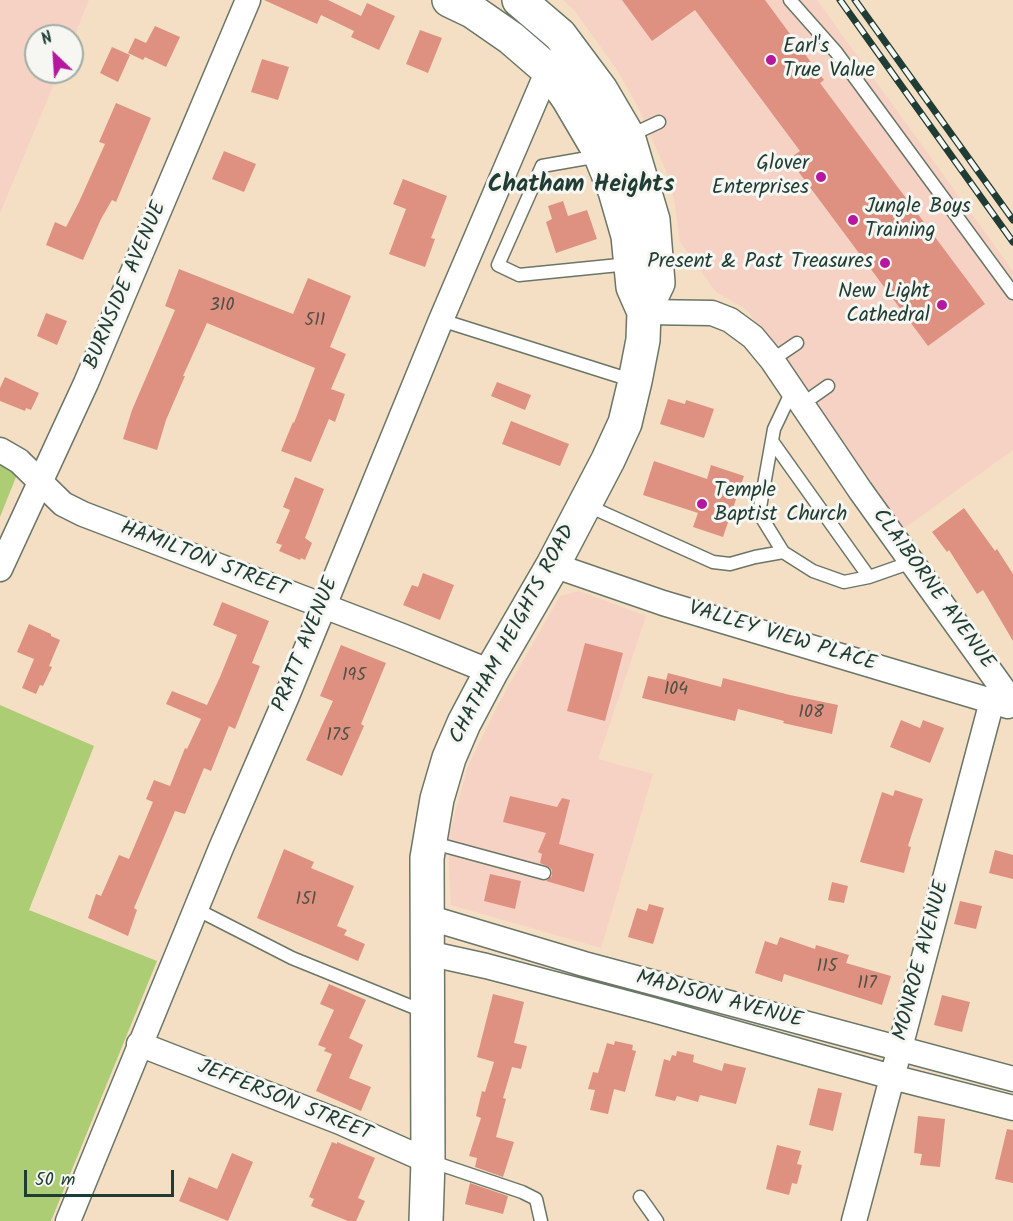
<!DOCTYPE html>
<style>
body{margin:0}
#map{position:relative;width:1013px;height:1221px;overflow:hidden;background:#f4dfc4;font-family:Kalam,sans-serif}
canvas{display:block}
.north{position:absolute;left:24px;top:24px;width:60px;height:60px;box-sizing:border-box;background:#f6f6f2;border:2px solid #a0aca6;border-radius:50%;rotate:335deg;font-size:16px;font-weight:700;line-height:24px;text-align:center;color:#1f3d34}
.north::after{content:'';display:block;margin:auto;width:21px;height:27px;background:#b5179e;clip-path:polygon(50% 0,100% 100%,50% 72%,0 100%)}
.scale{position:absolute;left:24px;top:1170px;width:150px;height:27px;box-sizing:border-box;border:3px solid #1f3d34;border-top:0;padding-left:8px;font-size:18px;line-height:21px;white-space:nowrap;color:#1f3d34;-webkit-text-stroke:4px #f6f6f2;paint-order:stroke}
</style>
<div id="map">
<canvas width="1013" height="1221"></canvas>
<div class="north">N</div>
<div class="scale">50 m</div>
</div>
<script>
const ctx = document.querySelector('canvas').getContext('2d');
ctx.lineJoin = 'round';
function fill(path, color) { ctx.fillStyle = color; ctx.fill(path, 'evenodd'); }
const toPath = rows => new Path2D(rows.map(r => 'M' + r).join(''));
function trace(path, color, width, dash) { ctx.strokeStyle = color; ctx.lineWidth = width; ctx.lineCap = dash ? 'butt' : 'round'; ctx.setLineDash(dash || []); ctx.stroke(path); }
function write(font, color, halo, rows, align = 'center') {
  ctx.font = font + ' Kalam,sans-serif'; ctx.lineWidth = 6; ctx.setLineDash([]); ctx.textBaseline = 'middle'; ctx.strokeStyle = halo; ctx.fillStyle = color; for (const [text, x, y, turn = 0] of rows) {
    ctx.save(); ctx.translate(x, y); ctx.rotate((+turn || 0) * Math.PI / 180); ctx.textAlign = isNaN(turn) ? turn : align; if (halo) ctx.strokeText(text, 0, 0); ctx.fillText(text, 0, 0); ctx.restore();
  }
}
fill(toPath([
 [0,0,89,0,72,42,72,36,36,36,36,72,59,72,0,213],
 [563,0,817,0,1013,271,1013,450,902,530,747,310,716,292,680,242,674,199,666,171,639,109,617,70,585,25,574,10],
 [579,591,646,616,598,759,653,774,601,948,451,905,449,873,449,835,468,766,499,703,560,596]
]), '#f6d2c4');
fill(toPath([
 [0,465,18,472,0,517],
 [0,705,94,746,29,910,157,961,51,1221,0,1221]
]), '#adcd75');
fill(toPath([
 [264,0,328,0,361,16,367,3,395,16,379,50,351,37,354,31,321,15,317,24],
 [622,0,765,0,824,80,820,83,985,304,928,346,789,159,800,151,695,10,652,41],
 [155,26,180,37,166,67,145,57,143,60,128,53,135,38,146,43],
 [420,30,442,38,428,73,406,64],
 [112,47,130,55,118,82,100,73],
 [262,59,289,67,278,100,251,92],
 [116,103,151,118,116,202,112,200,101,219,83,260,46,245,55,222,66,227,79,202,105,144,99,142],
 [224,151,256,164,244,192,212,179],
 [403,179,447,196,431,238,435,239,425,267,389,254,406,209,393,204],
 [563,201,568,216,587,210,597,239,556,253,546,222,552,219,548,206],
 [179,269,293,314,308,278,351,296,330,347,346,354,331,389,345,394,335,422,329,419,311,462,281,451,293,422,294,423,315,368,207,323,183,376,185,376,166,420,157,450,123,439,132,410,175,310,165,306],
 [46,313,67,321,57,345,37,336],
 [5,377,39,393,31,410,26,408,25,411,0,401,0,388],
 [497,382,531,395,525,410,491,396],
 [668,399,685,404,686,400,714,409,704,438,660,424],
 [511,421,569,444,560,466,502,444],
 [654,461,707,479,711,465,744,476,723,537,693,527,698,513,643,495],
 [295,477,324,489,305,538,312,543,305,560,301,558,300,560,279,551,282,545,276,543,290,510,283,507],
 [964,508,995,551,997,549,1013,574,1013,641,983,590,977,594,949,550,947,552,932,532],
 [423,573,454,585,440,620,403,605,412,585,418,587],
 [222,602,269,621,252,663,260,666,235,729,229,726,211,771,204,768,185,814,175,811,134,908,137,910,128,936,88,918,96,894,101,896,119,855,129,859,153,802,146,799,154,780,170,786,185,748,187,749,201,719,166,704,172,691,207,705,220,677,237,635,213,625],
 [29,624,51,634,51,636,60,640,49,666,52,667,43,686,40,685,36,694,22,688,34,659,17,652],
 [585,643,623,653,605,721,567,711],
 [341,645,386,663,361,724,364,726,342,776,306,760,333,701,320,696],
 [668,673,721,687,723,678,790,695,838,705,832,734,783,723,784,721,738,709,735,721,642,698,648,676,666,680],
 [901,720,920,728,923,720,944,728,930,763,890,747],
 [895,790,923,799,908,846,911,847,904,873,860,862,882,792,893,796],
 [510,796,557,807,562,798,570,800,559,844,594,854,584,892,546,881,552,876,552,870,549,867,540,863,542,854,538,852,546,833,503,822],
 [284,849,314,862,311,868,354,886,337,926,347,930,344,935,365,944,358,961,257,918],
 [995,850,1013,855,1013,879,989,873],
 [490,874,521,881,515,909,484,901],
 [832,882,848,886,844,903,828,900],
 [960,901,982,906,976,929,954,924],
 [649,904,664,908,653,944,628,937,637,908,647,911],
 [780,937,815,949,816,945,849,955,846,963,891,976,882,1005,784,974,782,982,755,973,765,941,777,945],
 [329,984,366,1000,349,1038,363,1045,349,1078,371,1087,361,1111,316,1091,332,1054,324,1051,326,1048,318,1045,334,1010,320,1004],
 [493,994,524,1002,514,1043,527,1046,521,1069,512,1067,503,1098,506,1099,496,1137,514,1142,503,1177,475,1167,477,1158,469,1156,481,1118,476,1116,482,1091,485,1092,494,1062,477,1057],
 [942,995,970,1002,962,1032,934,1025],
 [615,1041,633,1045,632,1050,636,1051,625,1092,614,1089,608,1114,590,1110,595,1090,588,1089,593,1072,598,1073,607,1043,614,1045],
 [677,1051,694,1055,693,1062,722,1071,724,1063,746,1068,736,1104,700,1095,698,1102,677,1096,675,1101,655,1096,664,1059,670,1061,672,1055,676,1056],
 [818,1088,842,1093,833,1131,809,1125],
 [918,1116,945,1119,940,1167,920,1165,922,1154,914,1153],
 [1007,1129,1013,1130,1013,1183,995,1179],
 [332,1142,337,1144,337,1142,375,1158,358,1198,365,1201,356,1221,348,1221,311,1206,314,1199,309,1197],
 [777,1145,801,1151,797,1164,802,1165,797,1184,792,1183,789,1195,766,1189],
 [232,1153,253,1162,228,1221,179,1201,189,1177,217,1189],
 [470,1183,508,1196,503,1214,465,1204]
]), '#df9181');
const lane = toPath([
 [790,0,836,52,1013,293],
 [629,136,659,122],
 [599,156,542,166,498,265,519,275,629,264],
 [441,320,634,381],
 [772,360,797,343],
 [792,391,774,429,759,513,783,552,813,571,844,582,869,577,912,562],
 [801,405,828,386],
 [772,441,869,577],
 [586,505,713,562,730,564,755,557,783,552],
 [430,842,544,873],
 [196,909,292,958,425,1012],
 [430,1161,522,1192,536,1199,541,1221],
 [640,1197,657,1221]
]);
const street = toPath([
 [644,312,712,313,730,320,753,337,772,360,860,490,1013,703],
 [0,450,19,461,63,504,83,514,402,636,491,672],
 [553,565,663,603,1008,706],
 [0,569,86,383,248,0],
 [427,917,584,964,1013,1079],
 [427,953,486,966,653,1010,892,1077,1013,1108],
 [139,1044,340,1122,428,1161],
 [68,1221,221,848,287,696,441,320,548,70],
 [854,1221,992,701]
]);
const secondary = toPath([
 [449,0,472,11,511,38,548,70,568,98,598,149,615,191,628,236,633,287,644,312],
 [426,1221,428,1161,427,858,437,799,449,758,464,723,491,672,553,565,608,460,625,423,635,381,643,340,644,312,658,283,653,220,628,136,601,90,560,35,519,0]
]);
trace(lane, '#6a7666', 15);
trace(street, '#6a7666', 27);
trace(secondary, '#6a7666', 36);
trace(lane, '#fff', 12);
trace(street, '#fff', 24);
trace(secondary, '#fff', 33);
const rail = toPath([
 [840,0,1013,242],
 [855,0,1013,220]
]);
trace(rail, '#1f3d34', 7);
trace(rail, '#f6f6f2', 4.5, [14]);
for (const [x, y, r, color] of [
 [771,60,6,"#b5179e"],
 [821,177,6,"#b5179e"],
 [853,220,6,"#b5179e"],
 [885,263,6,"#b5179e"],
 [942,305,6,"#b5179e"],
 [702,504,6,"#b5179e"]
]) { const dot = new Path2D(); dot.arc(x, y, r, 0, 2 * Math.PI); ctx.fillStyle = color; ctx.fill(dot); trace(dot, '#f6f6f2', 2); }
write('18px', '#4f5247', null, [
 ["310",222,307],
 ["511",315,322],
 ["195",354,677],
 ["104",676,691],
 ["108",811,714],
 ["175",338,737],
 ["151",306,901],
 ["115",827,968],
 ["117",867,985]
]);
write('21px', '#1f3d34', '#f6f6f2', [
 ["Earl's",783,48],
 ["True Value",783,72],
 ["Glover",809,165,"right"],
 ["Enterprises",809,189,"right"],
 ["Jungle Boys",865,208],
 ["Training",865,232],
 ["Present & Past Treasures",873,263,"right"],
 ["New Light",930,293,"right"],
 ["Cathedral",930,317,"right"],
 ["Temple",714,492],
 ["Baptist Church",714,516]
], 'left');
write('21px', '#1f3d34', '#f6f6f2', [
 ["BURNSIDE AVENUE",127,286,-67],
 ["HAMILTON STREET",204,561,21],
 ["CLAIBORNE AVENUE",932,590,54],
 ["CHATHAM HEIGHTS ROAD",514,635,-62],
 ["VALLEY VIEW PLACE",782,638,17],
 ["PRATT AVENUE",307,645,-68],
 ["MONROE AVENUE",923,961,-75],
 ["MADISON AVENUE",719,1001,15],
 ["JEFFERSON STREET",284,1102,22]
]);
write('bold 24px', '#1f3d34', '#f6f6f2', [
 ["Chatham Heights",581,187]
]);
</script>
